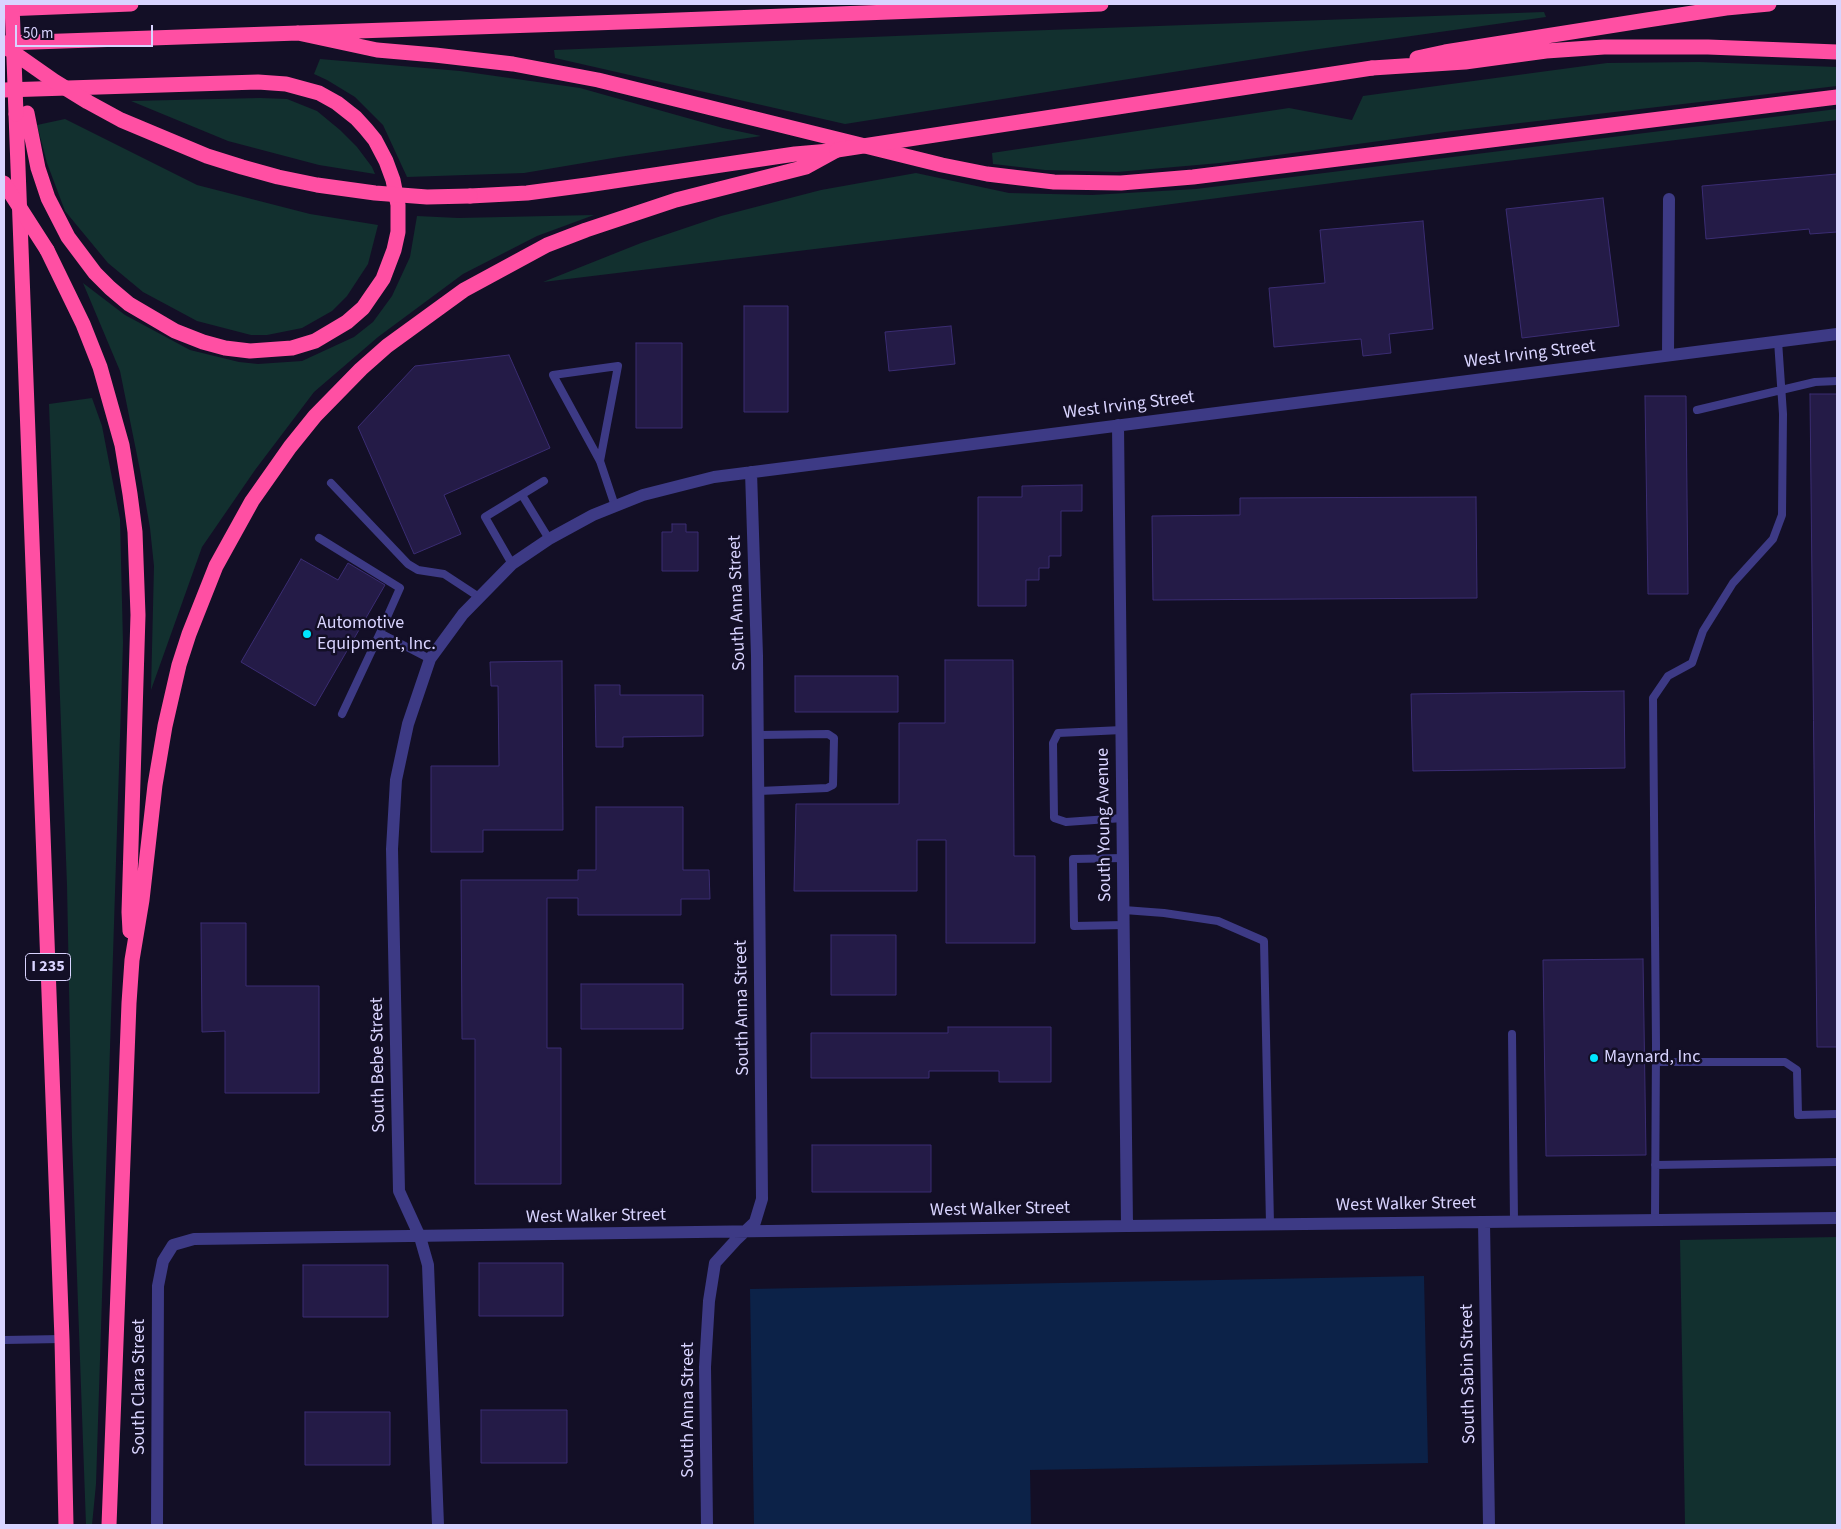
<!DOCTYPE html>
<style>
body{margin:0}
#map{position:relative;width:1841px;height:1529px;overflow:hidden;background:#130f26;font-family:"Source Sans 3",sans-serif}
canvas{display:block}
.frame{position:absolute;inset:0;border:5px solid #d9d4ff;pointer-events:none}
.scale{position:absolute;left:15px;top:25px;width:138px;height:22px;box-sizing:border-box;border:2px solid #d9d4ff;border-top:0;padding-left:6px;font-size:15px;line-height:18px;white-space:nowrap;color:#d9d4ff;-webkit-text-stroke:4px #130f26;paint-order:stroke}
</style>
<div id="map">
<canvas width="1841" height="1529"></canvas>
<div class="frame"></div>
<div class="scale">50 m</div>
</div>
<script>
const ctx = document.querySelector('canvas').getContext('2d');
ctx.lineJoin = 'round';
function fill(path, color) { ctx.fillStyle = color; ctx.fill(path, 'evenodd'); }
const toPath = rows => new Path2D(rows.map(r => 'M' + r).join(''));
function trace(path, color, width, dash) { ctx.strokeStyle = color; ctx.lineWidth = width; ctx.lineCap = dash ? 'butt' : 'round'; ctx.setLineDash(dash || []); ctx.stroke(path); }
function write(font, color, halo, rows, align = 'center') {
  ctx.font = font + ' "Source Sans 3",sans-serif'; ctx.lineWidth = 5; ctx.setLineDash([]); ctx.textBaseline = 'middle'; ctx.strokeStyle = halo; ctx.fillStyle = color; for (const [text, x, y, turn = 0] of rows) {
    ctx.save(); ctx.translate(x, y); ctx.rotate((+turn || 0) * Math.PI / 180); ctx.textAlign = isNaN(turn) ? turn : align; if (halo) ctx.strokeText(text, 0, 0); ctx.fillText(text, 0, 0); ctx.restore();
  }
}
fill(toPath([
 [1544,12,1546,17,1312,50,845,124,555,58,554,50,993,32],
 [320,59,460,71,580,88,723,128,761,136,619,157,524,173,407,177,383,125,355,97,327,80,314,74],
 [1699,62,1837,67,1837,86,1452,131,1220,163,1117,172,1045,170,993,164,992,153,1289,108,1352,120,1363,96,1451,84,1607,63],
 [260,98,287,99,317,111,340,130,357,147,372,167,375,174,319,165,228,141,131,101],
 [1837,109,1837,120,1386,176,1004,226,543,282,641,243,721,216,821,190,916,173,1009,193,1092,195,1196,189],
 [65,119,197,185,310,214,378,225,368,264,347,296,332,311,302,328,267,335,251,335,197,321,143,292,108,263,65,211,47,163,37,125],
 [594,215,537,236,463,274,378,337,314,392,255,470,202,547,151,690,154,566,150,528,140,470,120,371,83,283,125,315,190,350,239,362,258,364,302,361,354,337,373,322,392,296,410,257,417,216,458,218],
 [92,398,102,426,120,519,123,643,96,1484,92,1525,86,1525,72,1138,67,885,49,404],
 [1837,1237,1837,1525,1685,1525,1680,1240]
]), '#12302f');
fill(toPath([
 [1424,1276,1428,1463,1030,1470,1031,1525,754,1525,750,1289]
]), '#0c2248');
const building = toPath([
 [1837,174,1837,232,1810,234,1809,229,1706,239,1702,186,1837,174],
 [1603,198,1619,326,1522,338,1506,209,1603,198],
 [1423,221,1433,329,1389,334,1391,353,1363,356,1361,339,1274,347,1269,288,1325,283,1320,230,1423,221],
 [744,306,788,306,788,412,744,412,744,306],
 [951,326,955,364,889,371,885,332,951,326],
 [636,343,682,343,682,428,636,428,636,343],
 [509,355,550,448,444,495,461,534,414,554,358,427,415,366,509,355],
 [1810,394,1837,394,1837,1047,1817,1047,1810,394],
 [1645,396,1686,396,1688,594,1648,594,1645,396],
 [1082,485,1082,511,1061,511,1061,556,1049,556,1049,568,1039,568,1039,580,1026,580,1026,606,978,606,978,497,1022,497,1022,486,1082,485],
 [1476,497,1477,598,1153,600,1152,516,1240,515,1240,498,1476,497],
 [672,524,686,524,686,532,698,532,698,571,662,571,662,532,672,532,672,524],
 [301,559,338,580,348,563,385,585,315,706,241,662,301,559],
 [945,660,1013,660,1014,856,1035,856,1035,943,946,943,946,840,917,840,917,891,794,891,796,804,899,804,899,723,945,723,945,660],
 [562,661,563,830,483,830,483,852,431,852,431,766,499,766,498,686,491,686,490,662,562,661],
 [795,676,898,676,898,712,795,712,795,676],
 [595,685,620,685,620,695,703,695,703,736,623,737,623,747,596,747,595,685],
 [1624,691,1625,768,1413,771,1411,694,1624,691],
 [596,807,683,807,683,870,709,870,710,899,681,899,681,915,578,915,578,898,547,898,547,1048,561,1048,561,1184,475,1184,475,1039,462,1039,461,880,578,880,578,870,596,870,596,807],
 [201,923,246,923,246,986,319,986,319,1093,225,1093,225,1031,202,1032,201,923],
 [831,935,896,935,896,995,831,995,831,935],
 [1643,959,1646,1155,1546,1156,1543,960,1643,959],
 [581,984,683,984,683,1029,581,1029,581,984],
 [948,1027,1051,1027,1051,1082,999,1082,999,1071,929,1071,929,1078,811,1078,811,1033,948,1033,948,1027],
 [812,1145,931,1145,931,1192,812,1192,812,1145],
 [479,1263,563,1263,563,1316,479,1316,479,1263],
 [303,1265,388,1265,388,1317,303,1317,303,1265],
 [481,1410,567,1410,567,1463,481,1463,481,1410],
 [305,1412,390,1412,390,1465,305,1465,305,1412]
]);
fill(building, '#241b47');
trace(building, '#3b2d73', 1);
trace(toPath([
 [1697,410,1815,382,1837,381],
 [600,461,618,366,553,375,600,461,615,506],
 [331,483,408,564,418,570,444,574,479,597],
 [522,495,549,539],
 [319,538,400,588,380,633],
 [512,564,485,517,544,481],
 [342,714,380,633,430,659],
 [1122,730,1058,733,1053,743,1054,818,1066,822,1123,818],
 [758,735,828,734,834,738,833,785,827,788,759,791],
 [1123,858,1073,859,1074,926,1124,925],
 [1124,910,1164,913,1218,921,1264,941,1270,1224],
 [1512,1034,1514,1221],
 [1656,1062,1785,1062,1797,1070,1798,1115,1837,1114],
 [1655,1165,1837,1162],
 [1655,1220,1656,1045,1653,698,1668,676,1692,663,1703,631,1733,583,1773,539,1782,515,1783,414,1778,341],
 [4,1340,62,1339]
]), '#3d3a85', 8);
trace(toPath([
 [1668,355,1669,199],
 [1118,425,1127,1226],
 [1484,1222,1489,1525],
 [157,1525,158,1286,163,1261,173,1245,194,1239,1127,1226,1837,1218],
 [438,1525,428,1265,420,1237,399,1191,392,849,396,780,408,724,430,659,463,614,512,564,549,539,593,515,643,495,714,477,1837,334],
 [707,1525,705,1367,709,1301,715,1263,736,1240,755,1222,762,1199,757,656,751,472]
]), '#3d3a85', 12);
trace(toPath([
 [4,9,131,4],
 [298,33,377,50,435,55,513,64,598,80,942,165,987,174,1054,182,1121,183,1193,177,1837,97],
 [4,43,652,21,1101,4],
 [1417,58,1445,52,1647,20,1726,8,1769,4],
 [1372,68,1465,62,1546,51,1604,47,1708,47,1837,52],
 [4,90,258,82,286,84,319,93,337,103,356,118,366,129,375,140,386,161,393,180,398,205,398,232,394,250,383,279,363,308,347,322,315,341,292,348,250,351,225,348,203,342,175,331,129,304,110,288,95,273,68,237,48,198,38,168,27,113],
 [16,114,62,1339,66,1525],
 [470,196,527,193,587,185,795,154,830,151],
 [47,250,83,324,100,367,122,445,130,494,135,532,138,615,129,912,130,931],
 [109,1525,129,1003,132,960,142,900,155,785,165,726,179,665,189,634,216,566,252,501,290,447,315,416,361,369,387,346,464,290,547,245,586,230,676,200,806,167,837,150]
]), '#ff4fa3', 15);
trace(toPath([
 [12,4,16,114],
 [4,46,54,81,88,102,121,120,207,156,242,167,278,177,317,185,375,193,427,197,470,196],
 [837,150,1372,68],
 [4,183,47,250]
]), '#ff4fa3', 15);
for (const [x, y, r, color] of [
 [307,634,5,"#00e5ff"],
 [1594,1058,5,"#00e5ff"]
]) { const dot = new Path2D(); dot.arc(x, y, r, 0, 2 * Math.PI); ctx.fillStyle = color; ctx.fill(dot); trace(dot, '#130f26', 2); }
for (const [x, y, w] of [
 [48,967,45]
]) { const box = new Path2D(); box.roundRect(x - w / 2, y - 13.5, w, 27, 4); ctx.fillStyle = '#130f26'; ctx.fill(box); trace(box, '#d9d4ff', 1); }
write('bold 16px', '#d9d4ff', null, [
 ["I 235",48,967]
]);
write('18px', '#d9d4ff', '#130f26', [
 ["West Irving Street",1530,355,-7],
 ["West Irving Street",1129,406,-7],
 ["South Anna Street",738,603,-92],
 ["South Young Avenue",1105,825,-91],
 ["South Anna Street",743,1008,-91],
 ["South Bebe Street",379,1065,-91],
 ["West Walker Street",1406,1205,-1],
 ["West Walker Street",1000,1210,-1],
 ["West Walker Street",596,1217,-1],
 ["South Sabin Street",1469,1374,-91],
 ["South Clara Street",140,1387,-90],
 ["South Anna Street",689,1410,-90]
]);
write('18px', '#d9d4ff', '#130f26', [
 ["Automotive",317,624],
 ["Equipment, Inc.",317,645],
 ["Maynard, Inc",1604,1058]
], 'left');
</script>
